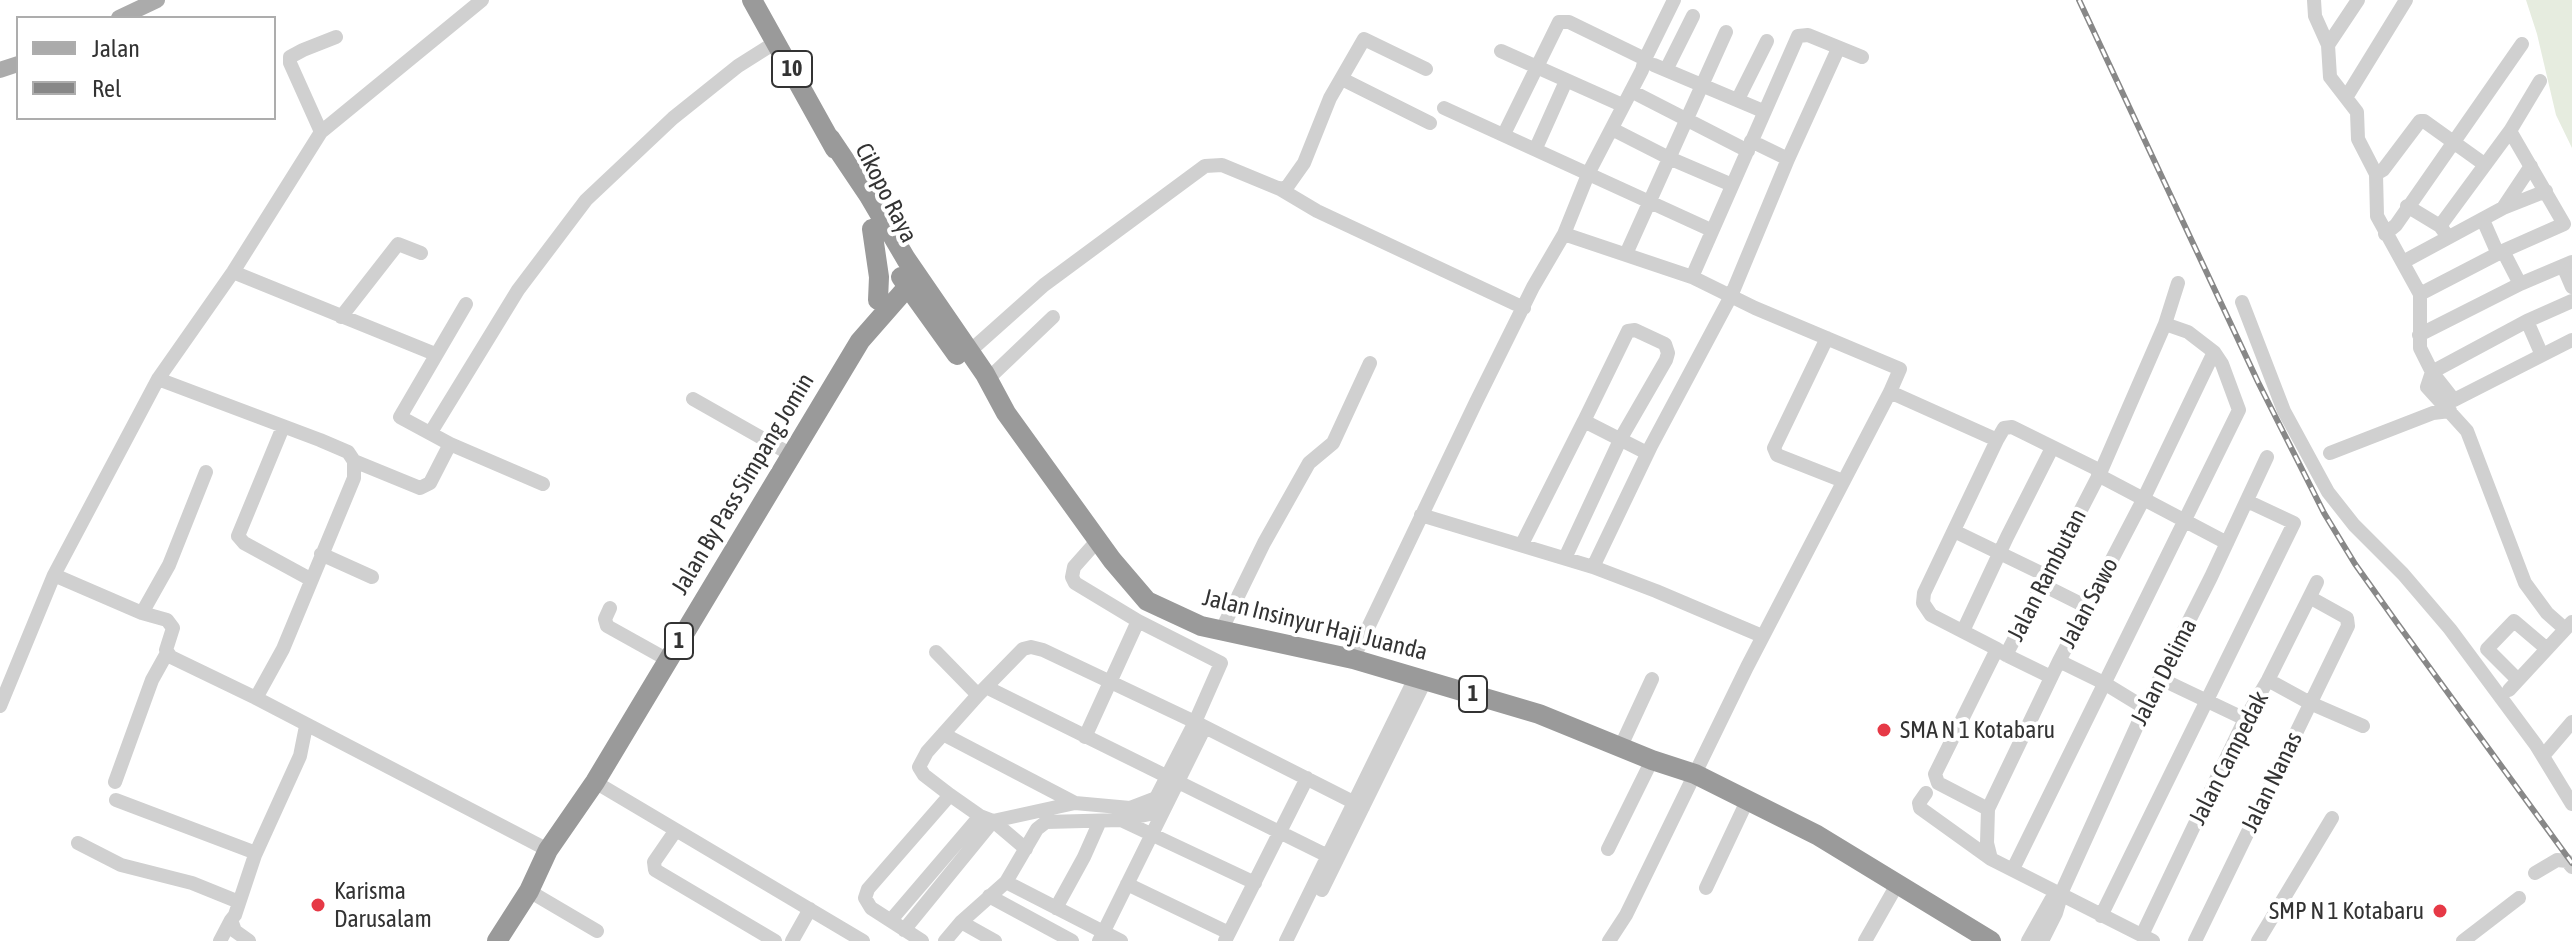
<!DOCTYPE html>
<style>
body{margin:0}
#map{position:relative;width:2572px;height:941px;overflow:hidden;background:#fff;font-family:"Asap Condensed",sans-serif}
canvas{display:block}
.legend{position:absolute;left:16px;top:16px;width:260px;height:104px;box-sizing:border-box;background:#fff;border:2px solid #adadad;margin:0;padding:10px 14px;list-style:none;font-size:24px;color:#333}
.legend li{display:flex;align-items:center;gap:16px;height:40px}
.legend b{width:40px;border:2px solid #adadad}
</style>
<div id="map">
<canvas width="2572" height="941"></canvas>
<ul class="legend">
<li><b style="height:10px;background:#ababab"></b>Jalan</li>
<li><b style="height:10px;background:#888"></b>Rel</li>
</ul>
</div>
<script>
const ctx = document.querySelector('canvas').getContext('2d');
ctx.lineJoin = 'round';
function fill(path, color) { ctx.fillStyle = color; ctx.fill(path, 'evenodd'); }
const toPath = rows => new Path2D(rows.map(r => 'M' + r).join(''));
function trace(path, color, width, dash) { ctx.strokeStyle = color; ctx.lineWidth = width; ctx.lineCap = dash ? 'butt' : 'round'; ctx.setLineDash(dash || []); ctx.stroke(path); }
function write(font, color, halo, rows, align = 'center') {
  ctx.font = font + ' "Asap Condensed",sans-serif'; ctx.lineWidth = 8; ctx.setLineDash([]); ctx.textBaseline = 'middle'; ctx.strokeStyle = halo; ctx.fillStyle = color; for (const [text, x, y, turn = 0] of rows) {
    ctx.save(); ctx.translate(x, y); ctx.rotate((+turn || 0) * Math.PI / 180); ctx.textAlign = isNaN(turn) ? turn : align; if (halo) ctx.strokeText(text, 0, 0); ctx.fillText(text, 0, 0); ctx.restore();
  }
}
fill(toPath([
 [2526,0,2572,0,2572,148,2556,115,2537,34]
]), '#e6ecdf');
trace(toPath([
 [2314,0,2315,16,2328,45,2330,77,2357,112,2358,139,2376,174,2377,216,2420,294,2420,348,2432,372,2427,387,2467,431,2525,583,2547,613,2565,629],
 [2328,45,2358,0],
 [1501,51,1622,105],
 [1645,59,1674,0],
 [1654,65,1763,111],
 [1666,70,1693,16],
 [1342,79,1430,123],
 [1631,91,1748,151],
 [2347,96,2406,0],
 [1738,99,1767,41],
 [1444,108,1711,230],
 [1612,129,1669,158,1732,185],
 [321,132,290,63,290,57,303,50,336,37],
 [1504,134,1559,22,1569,22,1645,59,1642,70,1589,172,1564,234],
 [1751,141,1788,159],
 [1536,148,1566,81],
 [2376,174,2383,170,2420,121,2424,121,2484,164],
 [1280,189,1317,211,1524,308],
 [2407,206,2440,226,2446,234],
 [2503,208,2531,166],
 [2483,220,2498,254],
 [2440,226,2510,131,2540,81],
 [2385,234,2396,225,2522,44],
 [2503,251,2520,284],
 [1626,254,1726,32],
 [2403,262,2503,208,2546,191],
 [2563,266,2572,287],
 [233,272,435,354],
 [1692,277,1798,36,1808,35,1862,57],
 [2420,294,2503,251,2564,224,2510,131],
 [2572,301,2527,321,2432,372,2454,400,2572,340],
 [2242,302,2284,411,2328,492,2354,525,2403,574,2450,629,2536,745,2572,804],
 [466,304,400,417,450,444,543,484],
 [341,317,398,244,421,253],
 [2527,321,2541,353],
 [2165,324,2178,283],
 [2419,335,2520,284,2572,262],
 [1827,338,1774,448,1777,455,1843,481],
 [970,351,1044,285,1205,166,1222,165,1280,189,1287,187,1304,163,1330,98,1364,39,1426,69],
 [158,379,320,440,348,452,354,461,354,478,283,649,256,698],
 [988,379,1053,317],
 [1890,392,1997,440],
 [693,399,790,454],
 [283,427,238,536,244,543,310,579],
 [431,432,518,290,586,200,673,118,738,66,776,42],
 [2330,453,2433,413,2450,411],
 [354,461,420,488,430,483,450,444],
 [2098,475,2227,543],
 [1421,515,1593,567,1656,591,1762,636],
 [1954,531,2045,575],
 [1522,544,1584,421,1647,453],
 [321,554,372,577],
 [1565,558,1621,438,1666,360,1668,353,1665,344,1635,330,1628,331,1584,421],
 [1593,567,1651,446,1731,296,1788,159,1838,49],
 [54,575,142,613,167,620,173,628,166,650,171,657,256,698,548,850],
 [2041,584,2087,607],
 [610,608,605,619,607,626,668,660],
 [142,613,169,565,206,472],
 [1221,631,1264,543,1309,463,1333,443,1370,363],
 [1963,631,2007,537,2052,448],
 [1997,649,1931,615,1923,603,1924,593,1997,440,2004,428,2012,427,2101,471],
 [936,652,978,695],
 [2006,655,2051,677],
 [1353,659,1476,402,1533,287,1564,234,1692,277,1755,308,1900,369,1890,392,1747,667,1626,915,1609,941],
 [2059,661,2104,683,2145,708],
 [2161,679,2245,719],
 [2268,680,2310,703,2363,726],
 [2518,680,2487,649,2514,621,2547,649],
 [986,687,1336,860],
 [2509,690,2572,622],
 [0,706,54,575,158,379,233,272,321,132,482,0],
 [943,734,1075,803],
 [1085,737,1138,621],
 [1621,746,1652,679],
 [2543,756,2572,722],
 [115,782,152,680,167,653],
 [595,782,863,941],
 [1926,793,1919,803,1920,808,1991,859,2153,941],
 [116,800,256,853],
 [1988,809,1938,783,1935,774,1997,649,2006,655,2101,471,2165,324,2188,332,2214,352,2222,364,2239,410,2013,869],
 [1121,820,1255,883],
 [676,830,654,862,655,870,775,941],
 [78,843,121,865,192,883,239,902],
 [1026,849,993,821,980,816,950,795,924,775,919,767,927,752,978,695,1023,649,1031,647,1043,650,1195,722,1363,807],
 [1608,849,1652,760],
 [1991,859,1987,843,1988,809,2059,661,2143,500,2214,352],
 [2535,873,2557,860,2567,861,2572,867],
 [1006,882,1121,941],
 [1127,884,1229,933],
 [1706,888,1748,799],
 [1322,890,1426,679],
 [529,891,597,931],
 [989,896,1072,941],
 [1056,908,1084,857,1100,821],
 [2101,916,2294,523,2247,501],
 [891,920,980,816],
 [961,922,995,941],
 [904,930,993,821,1075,803,1130,808,1156,798,1195,722,1221,663,1138,621,1075,583,1072,577,1074,567,1098,540],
 [2142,935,2245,719,2268,680,2317,582],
 [220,941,231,920],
 [249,941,235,931,231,920,235,915,255,855,300,756,306,726],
 [792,941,810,909],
 [922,941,871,908,865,898,868,889,950,795],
 [945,941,961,922,1006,882,1037,829,1046,822,1121,820,1155,813,1164,808],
 [1099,941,1205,727],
 [1225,941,1307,778],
 [1286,941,1416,676],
 [1865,941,1898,883],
 [2028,941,2051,900,2063,889],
 [2042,941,2056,913,2063,889,2145,708,2211,577,2267,457],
 [2195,941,2348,626,2347,618,2311,598],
 [2258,941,2332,818],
 [2463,941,2519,898]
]), '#d0d0d0', 14);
trace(toPath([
 [119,18,157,0],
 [0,70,18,64]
]), '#ababab', 16);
trace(toPath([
 [752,0,835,149],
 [830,138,869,196,906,259,985,374,1006,413,1112,560,1147,601,1201,626,1353,659,1539,714,1652,760,1695,774,1817,835,1991,941],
 [872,229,879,277,878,300],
 [901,277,957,355],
 [497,941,529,891,548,850,595,782,860,341,917,276]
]), '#9a9a9a', 20);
const rail = toPath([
 [2079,0,2258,382,2324,513,2355,564,2397,623,2572,863]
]);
trace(rail, '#888', 6);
trace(rail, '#fff', 3, [9]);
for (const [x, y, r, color] of [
 [1884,730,8,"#e63946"],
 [318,905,8,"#e63946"],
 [2440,911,8,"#e63946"]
]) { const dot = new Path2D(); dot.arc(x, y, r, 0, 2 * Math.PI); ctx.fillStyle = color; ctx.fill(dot); trace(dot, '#fff', 3); }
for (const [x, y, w] of [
 [792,69,40],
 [679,641,28],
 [1473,694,28]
]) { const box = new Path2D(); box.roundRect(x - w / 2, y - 18, w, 36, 6); ctx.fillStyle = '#fff'; ctx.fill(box); trace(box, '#333', 2); }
write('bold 22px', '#333', null, [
 ["10",792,69],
 ["1",679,641],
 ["1",1473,694]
]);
write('24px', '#333', '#fff', [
 ["Cikopo Raya",886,193,63],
 ["Jalan By Pass Simpang Jomin",743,484,-59],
 ["Jalan Rambutan",2047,575,-63],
 ["Jalan Sawo",2089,603,-62],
 ["Jalan Insinyur Haji Juanda",1315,625,14],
 ["Jalan Delima",2164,672,-63],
 ["Jalan Campedak",2229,758,-63],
 ["Jalan Nanas",2272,782,-64]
]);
write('24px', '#333', '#fff', [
 ["SMA N 1 Kotabaru",1900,730],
 ["Karisma",334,891],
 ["Darusalam",334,919],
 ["SMP N 1 Kotabaru",2424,911,"right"]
], 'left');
</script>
